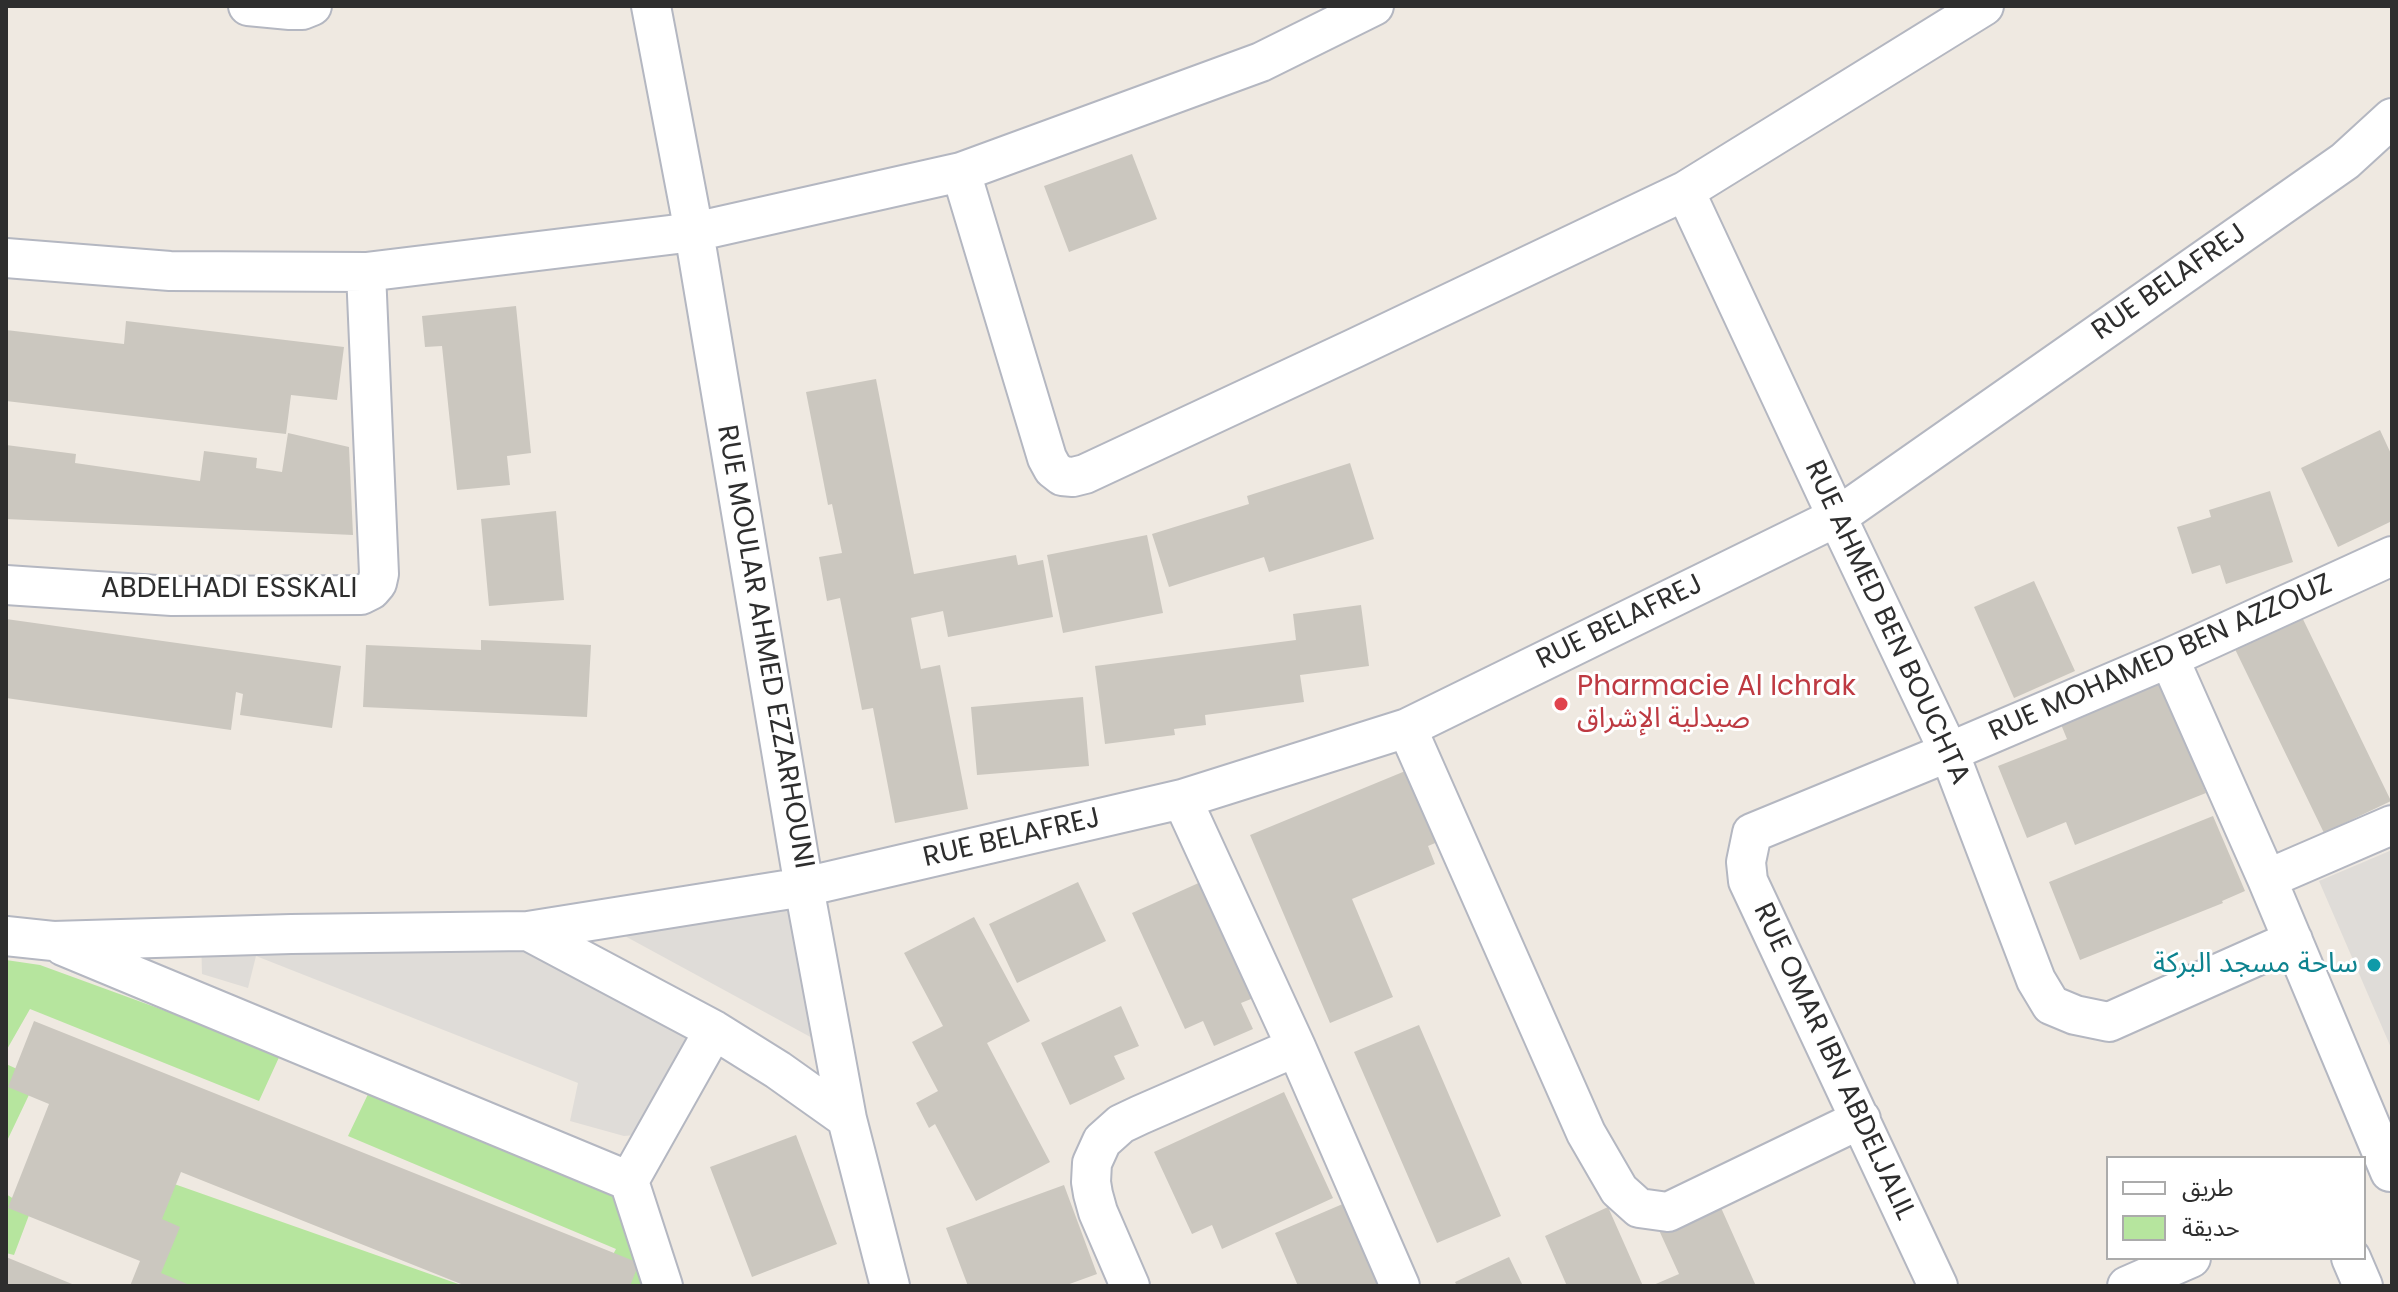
<!DOCTYPE html>
<meta charset="utf-8">
<style>
body{margin:0}
#map{position:relative;width:2398px;height:1292px;overflow:hidden;background:#efe9e1;font-family:Poppins,"Noto Sans Arabic",sans-serif}
canvas{display:block}
.frame{position:absolute;inset:0;border:8px solid #2e2e2e;pointer-events:none}
.legend{position:absolute;left:2106px;top:1156px;width:260px;height:104px;box-sizing:border-box;background:#fff;border:2px solid #ababab;margin:0;padding:10px 14px;list-style:none;font-size:24px;color:#2e2e2e}
.legend li{display:flex;align-items:center;gap:16px;height:40px}
.legend b{width:40px;border:2px solid #ababab}
</style>
<div id="map">
<canvas width="2398" height="1292"></canvas>
<div class="frame"></div>
<ul class="legend">
<li><b style="height:10px;background:#fff"></b>طريق</li>
<li><b style="height:22px;background:#b6e59e"></b>حديقة</li>
</ul>
</div>
<script>
const ctx = document.querySelector('canvas').getContext('2d');
ctx.lineJoin = 'round';
function fill(path, color) { ctx.fillStyle = color; ctx.fill(path, 'evenodd'); }
const toPath = rows => new Path2D(rows.map(r => 'M' + r).join(''));
function trace(path, color, width, dash) { ctx.strokeStyle = color; ctx.lineWidth = width; ctx.lineCap = dash ? 'butt' : 'round'; ctx.setLineDash(dash || []); ctx.stroke(path); }
function write(font, color, halo, rows, align = 'center') {
  ctx.font = font + ' Poppins,"Noto Sans Arabic",sans-serif'; ctx.lineWidth = 6; ctx.setLineDash([]); ctx.textBaseline = 'middle'; ctx.strokeStyle = halo; ctx.fillStyle = color; for (const [text, x, y, turn = 0] of rows) {
    ctx.save(); ctx.translate(x, y); ctx.rotate((+turn || 0) * Math.PI / 180); ctx.textAlign = isNaN(turn) ? turn : align; if (halo) ctx.strokeText(text, 0, 0); ctx.fillText(text, 0, 0); ctx.restore();
  }
}
fill(toPath([
 [6,960,40,965,281,1053,259,1101,30,1009,6,1051],
 [6,1064,37,1078,6,1143],
 [370,1090,636,1198,666,1286,596,1286,616,1249,348,1136],
 [143,1173,464,1286,140,1286],
 [6,1194,31,1210,14,1255,6,1253]
]), '#b6e59e');
fill(toPath([
 [2392,850,2392,1050,2319,881],
 [811,905,838,1052,612,929],
 [201,936,531,950,702,1030,645,1134,624,1136,570,1121,578,1083,256,956,248,988,202,974]
]), '#dfdcd8');
fill(toPath([
 [1132,154,1157,219,1069,252,1044,186],
 [516,306,531,453,507,456,510,485,457,490,442,346,425,347,422,316],
 [126,321,344,347,337,400,291,395,286,434,6,401,6,330,124,344],
 [876,379,914,574,1016,555,1018,565,1043,560,1053,617,948,637,943,611,911,618,921,669,940,665,968,809,895,823,873,708,862,710,840,598,827,601,819,557,842,553,832,504,828,505,806,392],
 [2380,430,2392,456,2392,521,2338,547,2301,468],
 [288,433,349,447,353,535,6,519,6,445,76,454,75,463,200,481,204,451,257,458,256,468,282,472],
 [1350,463,1374,539,1269,572,1264,557,1169,587,1152,534,1249,504,1247,496],
 [2270,491,2293,562,2226,584,2220,565,2192,574,2177,527,2211,517,2209,510],
 [556,511,564,600,489,606,481,519],
 [1147,535,1163,613,1063,633,1047,555],
 [2034,581,2075,671,2014,698,1974,607],
 [1361,605,1369,666,1300,675,1304,702,1205,715,1206,725,1174,729,1175,735,1105,744,1095,666,1296,640,1293,614],
 [2300,613,2391,801,2324,833,2233,645],
 [6,619,341,666,332,728,240,715,243,694,236,692,231,730,6,698],
 [481,640,591,645,587,717,363,707,366,645,481,650],
 [2161,682,2206,793,2075,845,2066,822,2027,838,1998,766,2067,739,2060,722],
 [1083,697,1089,766,977,775,971,707],
 [1415,767,1445,839,1428,846,1435,864,1352,899,1393,997,1330,1023,1250,835],
 [2213,816,2245,891,2222,901,2223,903,2080,960,2049,882],
 [1203,881,1256,997,1241,1003,1253,1029,1214,1046,1203,1021,1185,1029,1132,913],
 [1078,882,1106,941,1017,983,989,924],
 [974,917,1030,1021,987,1043,1050,1162,976,1201,935,1124,929,1128,916,1103,938,1091,912,1042,943,1026,904,953],
 [1121,1006,1139,1046,1114,1056,1125,1079,1070,1105,1041,1043],
 [34,1021,639,1263,630,1286,466,1286,181,1172,162,1219,180,1227,161,1273,192,1286,130,1286,140,1261,8,1208,49,1104,8,1087],
 [1419,1025,1501,1216,1437,1243,1354,1052],
 [1284,1092,1333,1198,1222,1249,1212,1225,1192,1234,1154,1152],
 [796,1135,837,1244,752,1277,710,1167],
 [1064,1185,1097,1274,1064,1286,968,1286,946,1228],
 [1718,1201,1756,1286,1651,1286,1679,1274,1658,1228],
 [1345,1203,1381,1286,1298,1286,1275,1233],
 [1608,1207,1643,1286,1567,1286,1545,1236],
 [6,1257,77,1286,6,1286],
 [1509,1257,1523,1286,1457,1286,1455,1282]
]), '#cbc7bf');
const minor = toPath([
 [248,6,290,10,302,10,312,6],
 [651,6,694,232,804,887,847,1119,890,1286],
 [961,172,1047,458,1053,469,1062,476,1073,477,1085,474,1355,348,1685,191,1984,6],
 [1685,191,1837,517,1949,752,2036,980,2051,1005,2075,1015,2109,1022,2293,940],
 [6,258,170,271,366,272,694,232,961,172,1261,62,1374,6],
 [6,585,172,596,361,595,371,590,377,583,379,574,366,272],
 [2169,658,2267,879,2390,1172],
 [1407,728,1586,1133,1619,1190,1639,1208,1668,1212,1861,1119],
 [1182,799,1296,1047,1400,1286],
 [2267,879,2392,825],
 [528,931,714,1030,778,1070,847,1119],
 [6,936,53,941,291,934,528,931,804,887,1182,799,1407,728,1837,517,2345,161,2392,118],
 [63,946,629,1181],
 [2351,1258,2363,1286],
 [663,1286,629,1181,714,1030],
 [1130,1286,1098,1212,1093,1194,1091,1182,1092,1163,1102,1141,1121,1124,1140,1115,1296,1047],
 [1938,1286,1748,881,1746,862,1752,833,1949,752,2169,658,2392,556],
 [2127,1286,2191,1258]
]);
trace(minor, '#b4b7c1', 42);
trace(minor, '#fff', 38);
for (const [x, y, r, color] of [
 [1561,704,8,"#e0444e"],
 [2374,965,8,"#0f9aa8"]
]) { const dot = new Path2D(); dot.arc(x, y, r, 0, 2 * Math.PI); ctx.fillStyle = color; ctx.fill(dot); trace(dot, '#fff', 3); }
write('28px', '#2e2e2e', '#fff', [
 ["RUE BELAFREJ",2170,283,-35],
 ["ABDELHADI ESSKALI",229,590],
 ["RUE BELAFREJ",1620,623,-26],
 ["RUE AHMED BEN BOUCHTA",1886,623,65],
 ["RUE MOULAR AHMED EZZARHOUNI",764,647,80],
 ["RUE MOHAMED BEN AZZOUZ",2161,659,-24],
 ["RUE BELAFREJ",1012,839,-13],
 ["RUE OMAR IBN ABDELJALIL",1833,1062,65]
]);
write('28px', '#be3a42', '#fff', [
 ["Pharmacie Al Ichrak",1577,688],
 ["صيدلية الإشراق",1577,720]
], 'left');
write('28px', '#0d838f', '#fff', [
 ["ساحة مسجد البركة",2358,965]
], 'right');
</script>
